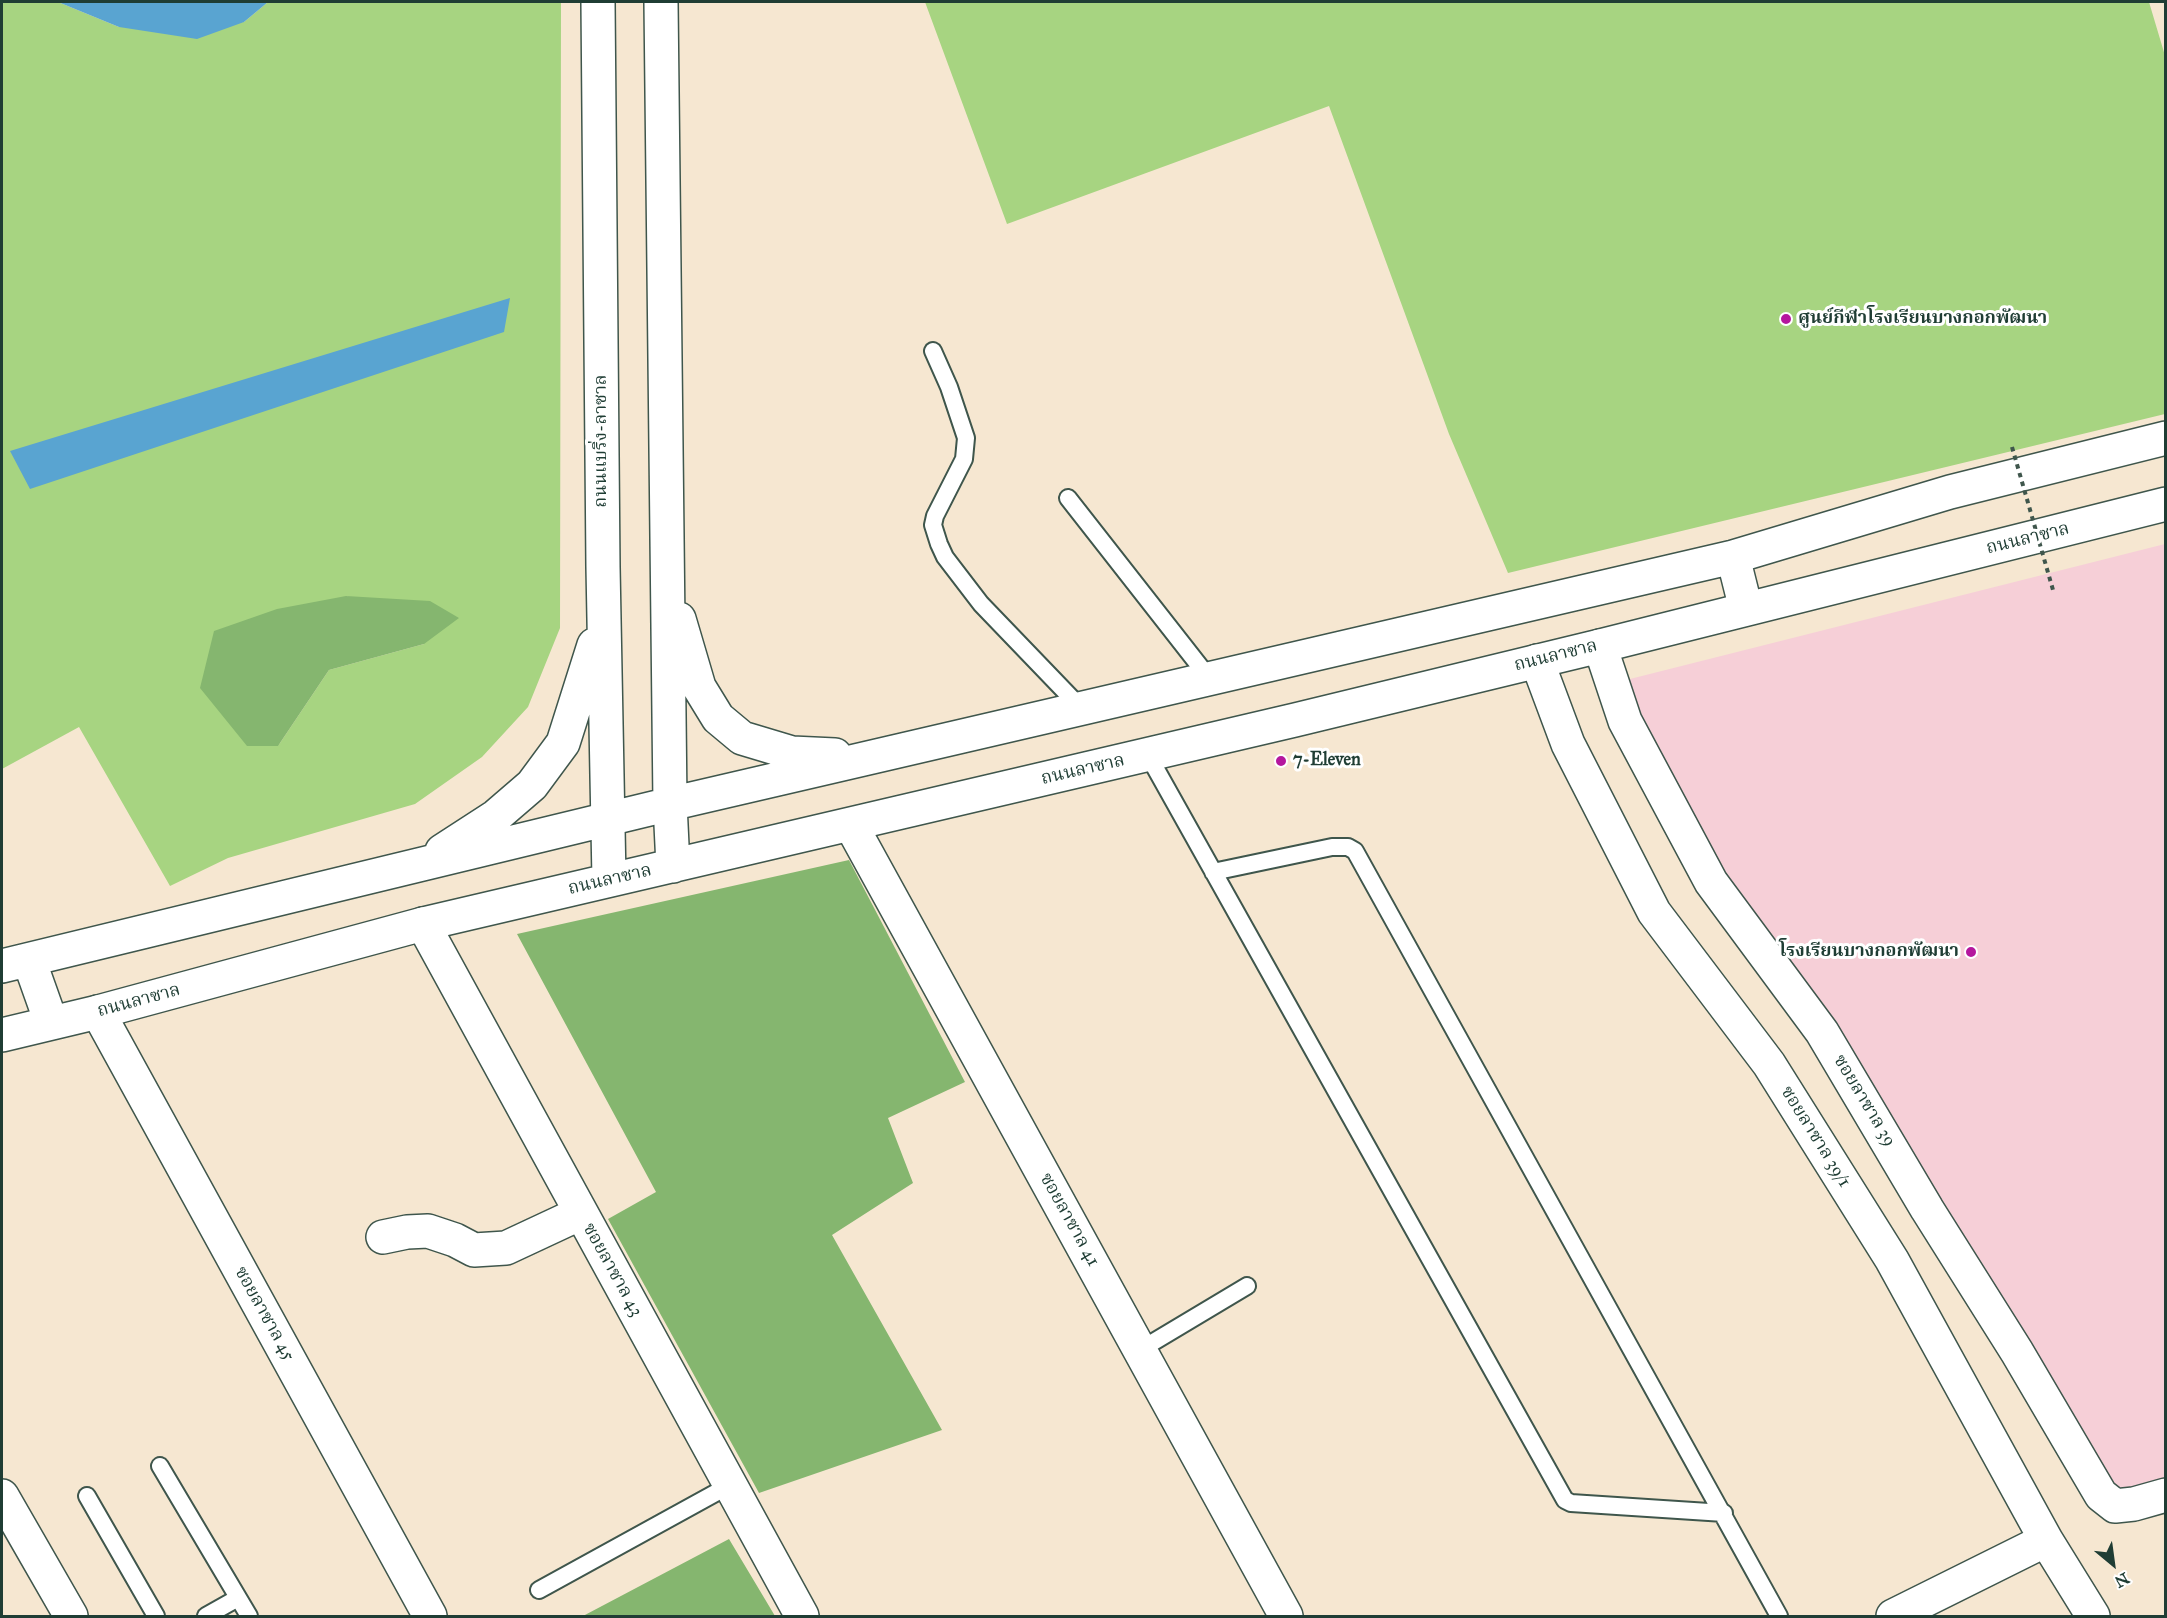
<!DOCTYPE html>
<meta charset="utf-8">
<style>
body{margin:0}
#map{position:relative;width:2167px;height:1618px;overflow:hidden;background:#f6e7d1;font-family:"IM FELL Great Primer",serif}
canvas{display:block}
.frame{position:absolute;inset:0;border:3px solid #1f3d34;pointer-events:none}
.north{position:absolute;left:2083px;top:1534px;width:60px;height:60px;-webkit-text-stroke:4px #fff;paint-order:stroke;rotate:151deg;font-size:16px;font-weight:700;line-height:24px;text-align:center;color:#1f3d34}
.north::after{content:'';display:block;margin:auto;width:21px;height:27px;background:#1f3d34;clip-path:polygon(50% 0,100% 100%,50% 72%,0 100%)}
</style>
<div id="map">
<canvas width="2167" height="1618"></canvas>
<div class="frame"></div>
<div class="north">N</div>
</div>
<script>
const ctx = document.querySelector('canvas').getContext('2d');
ctx.lineJoin = 'round';
function fill(path, color) { ctx.fillStyle = color; ctx.fill(path, 'evenodd'); }
const toPath = rows => new Path2D(rows.map(r => 'M' + r).join(''));
function trace(path, color, width, dash) { ctx.strokeStyle = color; ctx.lineWidth = width; ctx.lineCap = dash ? 'butt' : 'round'; ctx.setLineDash(dash || []); ctx.stroke(path); }
function write(font, color, halo, rows, align = 'center') {
  ctx.font = font + ' "IM FELL Great Primer","Noto Serif Thai",serif'; ctx.lineWidth = 6; ctx.setLineDash([]); ctx.textBaseline = 'middle'; ctx.strokeStyle = halo; ctx.fillStyle = color; for (const [text, x, y, turn = 0] of rows) {
    ctx.save(); ctx.translate(x, y); ctx.rotate((+turn || 0) * Math.PI / 180); ctx.textAlign = isNaN(turn) ? turn : align; if (halo) ctx.strokeText(text, 0, 0); ctx.fillText(text, 0, 0); ctx.restore();
  }
}
fill(toPath([
 [2165,544,2165,1482,2116,1496,1723,878,1636,717,1626,680]
]), '#f6cfd7');
fill(toPath([
 [2,2,58,2,119,27,244,22,268,2,561,2,560,628,528,707,482,757,415,804,228,858,170,886,79,727,2,769],
 [347,596,424,644,329,670,278,746],
 [925,2,2149,2,2166,59,2165,414,1508,573,1449,434,1329,106,1007,224]
]), '#a7d481');
fill(toPath([
 [346,596,430,601,459,618,424,644,329,670,278,746,247,746,200,688,214,631,277,609],
 [849,860,965,1082,888,1118,913,1183,832,1235,942,1430,759,1493,608,1219,656,1192,517,934],
 [729,1539,775,1616,583,1616]
]), '#85b66f');
fill(toPath([
 [58,2,268,2,244,22,197,39,119,27],
 [510,298,504,332,30,489,10,451]
]), '#59a4d1');
const service = toPath([
 [933,351,949,387,966,438,964,459,935,516,933,525,939,544,945,557,981,604,1081,708],
 [1068,498,1209,678],
 [1148,755,1565,1500,1571,1503,1724,1513],
 [1213,872,1332,847,1348,847,1355,851,1779,1616],
 [1140,1350,1247,1286],
 [160,1466,249,1616],
 [87,1496,156,1616],
 [539,1590,730,1485],
 [206,1616,238,1598]
]);
const minor = toPath([
 [1600,646,1625,721,1711,882,1822,1032,1927,1209,2017,1352,2101,1495,2115,1506,2134,1504,2166,1495],
 [1537,661,1568,744,1654,912,1769,1064,1892,1260,2046,1540,2093,1616],
 [851,825,1286,1616],
 [423,924,802,1616],
 [98,1012,430,1616],
 [383,1237,407,1232,428,1231,455,1240,474,1250,506,1248,581,1213],
 [2,1496,71,1616],
 [1893,1616,2046,1540]
]);
const tertiary = toPath([
 [598,2,603,567,609,880],
 [661,2,670,804,673,866],
 [1733,557,1746,609],
 [679,619,699,687,718,718,742,738,792,753,835,755],
 [442,851,496,816,532,785,563,743,594,645],
 [29,960,51,1022],
 [2,966,670,804,1733,557,1950,492,2166,438],
 [2,1035,98,1012,423,924,1295,720,1600,646,2166,504]
]);
trace(service, '#3f564c', 20);
trace(minor, '#3f564c', 36);
trace(tertiary, '#3f564c', 36);
trace(service, '#fff', 16);
trace(minor, '#fff', 33);
trace(tertiary, '#fff', 33);
trace(toPath([
 [2012,447,2053,590]
]), '#3f564c', 4, [4.5, 4.5]);
for (const [x, y, r, color] of [
 [1786,319,6,"#b5179e"],
 [1281,761,6,"#b5179e"],
 [1971,952,6,"#b5179e"]
]) { const dot = new Path2D(); dot.arc(x, y, r, 0, 2 * Math.PI); ctx.fillStyle = color; ctx.fill(dot); trace(dot, '#fff', 2); }
write('bold 18px', '#1f3d34', '#fff', [
 ["ศูนย์กีฬาโรงเรียนบางกอกพัฒนา",1798,319],
 ["7-Eleven",1293,761],
 ["โรงเรียนบางกอกพัฒนา",1959,952,"right"]
], 'left');
write('18px', '#1f3d34', '#fff', [
 ["ถนนแบริ่ง-ลาซาล",602,441,-90],
 ["ถนนลาซาล",2028,539,-14],
 ["ถนนลาซาล",1556,656,-14],
 ["ถนนลาซาล",1083,770,-13],
 ["ถนนลาซาล",610,880,-13],
 ["ถนนลาซาล",139,1001,-15],
 ["ซอยลาซาล 39",1864,1101,59],
 ["ซอยลาซาล 39/1",1815,1137,58],
 ["ซอยลาซาล 41",1069,1220,61],
 ["ซอยลาซาล 43",612,1270,61],
 ["ซอยลาซาล 45",264,1314,61]
]);
</script>
